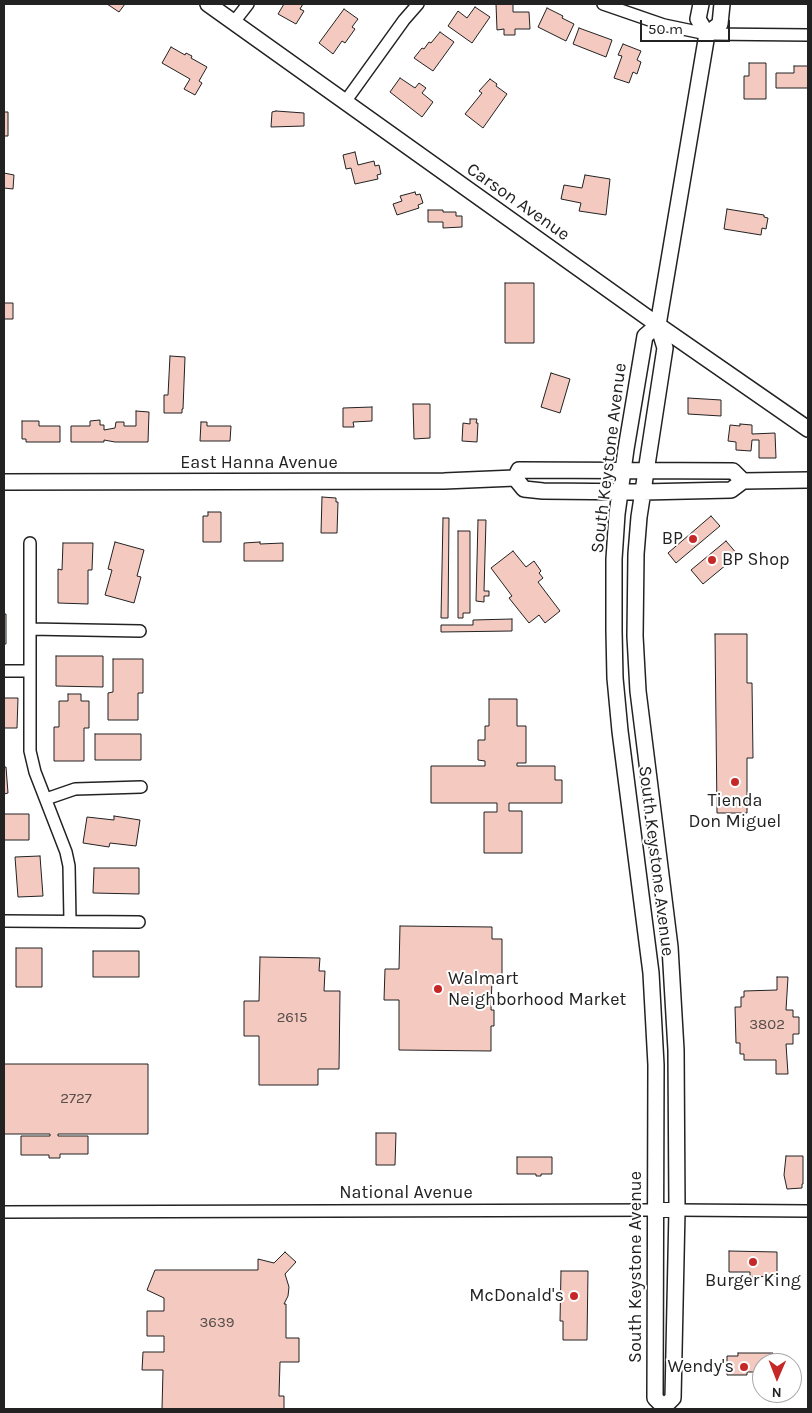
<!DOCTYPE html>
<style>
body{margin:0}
#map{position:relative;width:812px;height:1413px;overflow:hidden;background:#fff;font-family:Karla,sans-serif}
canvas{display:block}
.frame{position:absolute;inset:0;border:5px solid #222;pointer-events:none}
.north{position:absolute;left:752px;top:1353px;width:50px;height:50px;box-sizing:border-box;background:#fff;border:1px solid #a7a7a7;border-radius:50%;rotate:181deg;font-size:14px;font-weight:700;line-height:20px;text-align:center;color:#222}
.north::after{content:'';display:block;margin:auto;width:18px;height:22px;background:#c62828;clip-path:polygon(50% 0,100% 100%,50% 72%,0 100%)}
.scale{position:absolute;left:640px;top:20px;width:90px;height:22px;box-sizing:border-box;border:2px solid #222;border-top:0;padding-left:6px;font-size:15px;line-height:18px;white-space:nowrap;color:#222;-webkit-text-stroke:4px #fff;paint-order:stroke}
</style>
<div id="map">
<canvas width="812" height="1413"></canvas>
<div class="frame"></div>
<div class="north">N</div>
<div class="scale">50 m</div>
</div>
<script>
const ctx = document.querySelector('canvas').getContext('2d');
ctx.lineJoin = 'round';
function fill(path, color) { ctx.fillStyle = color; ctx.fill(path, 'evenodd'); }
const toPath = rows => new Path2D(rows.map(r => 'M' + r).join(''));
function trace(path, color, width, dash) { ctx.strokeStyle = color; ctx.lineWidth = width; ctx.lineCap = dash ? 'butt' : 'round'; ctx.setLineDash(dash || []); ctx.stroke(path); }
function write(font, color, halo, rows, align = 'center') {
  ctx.font = font + ' Karla,sans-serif'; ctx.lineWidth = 4; ctx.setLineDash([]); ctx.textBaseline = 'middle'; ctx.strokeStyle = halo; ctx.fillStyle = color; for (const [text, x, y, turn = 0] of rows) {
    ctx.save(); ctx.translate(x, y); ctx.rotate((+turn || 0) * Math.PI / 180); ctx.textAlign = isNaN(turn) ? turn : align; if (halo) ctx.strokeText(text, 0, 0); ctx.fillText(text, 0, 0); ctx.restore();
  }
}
const building = toPath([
 [107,4,125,4,119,12,107,4],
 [284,4,303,4,300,9,304,11,296,24,278,14,284,4],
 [496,4,513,4,513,12,529,12,530,29,515,29,515,35,504,35,504,29,497,30,496,4],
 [475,7,490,17,472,43,448,26,458,11,467,18,475,7],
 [547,8,563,16,562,18,574,24,566,41,538,27,547,8],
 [344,9,358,19,352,27,355,29,345,43,342,41,333,54,319,43,344,9],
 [579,28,612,40,606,57,573,44,579,28],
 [440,32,454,42,433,71,414,58,422,48,424,49,429,42,431,43,440,32],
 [623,44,641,51,637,60,641,62,637,74,633,72,629,83,614,78,622,56,618,55,623,44],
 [171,47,185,55,186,53,192,56,191,58,207,67,199,81,202,83,195,95,184,89,190,79,162,63,171,47],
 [749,63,766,63,766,99,744,99,744,76,749,76,749,63],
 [794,66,808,66,808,88,776,88,776,73,794,73,794,66],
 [400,78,415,88,419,83,426,88,422,93,433,102,422,117,390,92,400,78],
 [490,79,497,84,496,86,507,94,483,128,465,114,482,93,479,91,490,79],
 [276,111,304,113,304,126,271,127,272,112,276,111],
 [4,112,8,112,8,136,4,136,4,112],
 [355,152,358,165,374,161,375,166,379,165,381,174,377,175,378,179,355,184,351,168,346,169,343,155,355,152],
 [4,173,14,175,13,189,4,188,4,173],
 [585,175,610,179,606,215,579,211,581,203,561,199,564,185,582,188,585,175],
 [415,192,416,195,420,194,423,203,418,205,419,208,397,215,393,204,402,201,400,196,415,192],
 [727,209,764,215,764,217,768,218,766,229,762,228,761,235,724,229,727,209],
 [428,210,443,210,443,212,456,212,456,216,462,216,462,227,443,228,443,222,428,222,428,210],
 [505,283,534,283,534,343,505,343,505,283],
 [4,303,13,303,13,319,4,319,4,303],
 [170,356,185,357,183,409,182,409,182,413,164,413,164,395,168,395,170,356],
 [551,373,570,379,560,413,541,407,551,373],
 [688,398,721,400,721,416,688,414,688,398],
 [413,404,430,404,430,438,414,439,413,404],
 [372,407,372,421,353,422,354,427,343,427,343,408,372,407],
 [136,411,149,412,148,442,115,442,104,440,104,442,71,442,71,426,90,426,90,421,100,420,100,425,104,425,104,430,115,428,116,422,124,422,124,426,136,426,136,411],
 [470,419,477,419,476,423,478,423,477,442,462,441,463,423,470,424,470,419],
 [22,421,39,421,39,426,60,426,60,442,26,442,26,439,22,439,22,421],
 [201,422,207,422,207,426,231,426,230,441,200,441,201,422],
 [740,424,752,425,752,434,775,433,776,458,759,458,759,440,752,440,751,451,736,450,736,442,728,441,730,425,740,426,740,424],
 [322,497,336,498,336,502,338,502,337,533,321,533,322,497],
 [208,512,221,512,221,542,203,542,203,516,208,516,208,512],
 [711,516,720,526,676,563,668,553,711,516],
 [443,518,449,518,448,618,441,618,443,518],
 [478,520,486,520,484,591,489,591,489,596,484,596,484,602,476,601,478,520],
 [458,531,470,531,470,613,463,613,463,618,458,618,458,531],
 [726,541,738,555,703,584,691,570,726,541],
 [115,542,144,550,137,576,141,577,134,603,105,595,112,570,108,569,115,542],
 [260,542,260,544,283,543,283,561,244,561,244,543,260,542],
 [63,543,93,543,92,570,88,570,88,604,58,603,58,569,62,570,63,543],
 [513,551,526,567,534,561,541,571,539,573,543,578,538,582,560,611,545,623,539,615,529,623,509,598,512,596,491,568,513,551],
 [4,614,6,614,6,644,4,644,4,614],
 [512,619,512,631,441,632,441,625,473,625,473,620,512,619],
 [715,634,747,634,747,683,752,683,753,758,747,758,747,813,717,813,715,634],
 [56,656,103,656,103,687,56,686,56,656],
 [113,659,143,659,143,693,138,693,138,720,108,720,108,693,113,692,113,659],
 [68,694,81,694,81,701,89,701,89,728,84,728,84,761,54,761,54,727,59,727,59,701,68,701,68,694],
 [4,698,18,698,17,728,4,728,4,698],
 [489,699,517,699,517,726,526,726,526,763,517,763,517,766,555,766,555,780,562,780,562,803,509,803,509,811,522,811,522,853,484,853,484,812,497,812,497,803,431,803,431,766,485,766,485,761,478,760,478,740,485,740,485,726,489,726,489,699],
 [95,734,141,734,141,760,95,760,95,734],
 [4,767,6,767,8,793,4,794,4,767],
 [4,814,29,814,29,840,4,840,4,814],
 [114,816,140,820,136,846,110,843,109,847,83,843,87,817,114,820,114,816],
 [40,856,43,896,18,897,15,857,40,856],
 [94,868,139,868,139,894,93,893,94,868],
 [400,926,492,927,492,939,502,939,502,979,492,979,491,1010,494,1010,494,1026,491,1026,491,1051,399,1050,399,1000,384,1000,385,969,399,969,400,926],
 [16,948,42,948,42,987,16,987,16,948],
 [93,951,139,951,139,977,93,977,93,951],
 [260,957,320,958,319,971,325,971,324,991,340,991,339,1069,318,1069,318,1085,259,1085,259,1036,244,1036,244,1001,259,1001,260,957],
 [777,977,788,977,786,1010,793,1010,793,1017,799,1017,799,1034,793,1034,793,1044,786,1044,788,1074,776,1074,776,1060,744,1060,744,1054,740,1054,740,1043,736,1043,735,1007,741,1007,741,997,744,997,744,991,777,990,777,977],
 [4,1064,148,1064,148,1134,58,1134,58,1136,88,1136,88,1154,60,1154,60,1158,49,1158,49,1155,21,1155,21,1136,50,1136,50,1134,4,1134,4,1064],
 [376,1133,396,1133,395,1165,376,1165,376,1133],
 [786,1156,803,1156,803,1184,802,1184,802,1188,787,1189,784,1175,786,1156],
 [517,1157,552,1157,552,1174,541,1174,541,1176,536,1176,536,1174,517,1174,517,1157],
 [729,1251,777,1252,777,1276,750,1277,750,1272,729,1272,729,1251],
 [285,1252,296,1262,285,1274,289,1287,288,1296,284,1304,286,1304,286,1338,299,1338,299,1362,280,1362,279,1396,284,1396,284,1409,162,1409,163,1370,142,1370,143,1352,164,1352,164,1336,147,1336,147,1311,164,1311,164,1298,147,1290,155,1270,258,1270,258,1259,274,1263,285,1252],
 [561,1271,588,1271,587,1340,563,1340,563,1321,560,1321,561,1271],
 [738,1353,773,1353,773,1363,762,1363,762,1374,756,1374,756,1372,747,1372,747,1375,727,1375,727,1356,738,1356,738,1353]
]);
fill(building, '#f3c9c0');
trace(building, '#222', 1);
const minor = toPath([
 [603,4,664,25,707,34,808,35],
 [234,22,248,4],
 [345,102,404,20,418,4],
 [30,543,30,751,35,772,66,852,69,866,70,921],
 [30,629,140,631],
 [4,671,30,671],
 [46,799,75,789,141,787],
 [4,921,139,922],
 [677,1210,808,1211],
 [4,1212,656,1210]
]);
const tertiary = toPath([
 [656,1210,677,1210]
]);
const secondary = toPath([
 [208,4,658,325,808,429],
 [707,34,720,24,722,4],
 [658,325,645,336,626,449,617,514,614,559,614,631,615,678,620,731,651,973,656,1065,655,1398,664,1407],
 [515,478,524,489,543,491,643,492,731,490,743,481,808,480],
 [515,478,519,470,733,471,743,481],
 [4,482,444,481,515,478],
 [664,1409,664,1407,673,1398,677,1210,676,1050,670,947,638,691,635,636,636,554,639,517,665,348,658,325,707,34,698,19,701,4]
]);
trace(minor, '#222', 14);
trace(tertiary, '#222', 16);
trace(secondary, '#222', 18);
trace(minor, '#fff', 11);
trace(tertiary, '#fff', 14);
trace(secondary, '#fff', 15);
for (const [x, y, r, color] of [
 [693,539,5,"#c62828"],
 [712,560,5,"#c62828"],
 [735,782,5,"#c62828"],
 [438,989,5,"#c62828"],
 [753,1262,5,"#c62828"],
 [574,1296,5,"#c62828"],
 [744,1367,5,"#c62828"]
]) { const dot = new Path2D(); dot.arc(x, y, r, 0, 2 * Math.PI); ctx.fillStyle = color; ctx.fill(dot); trace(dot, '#fff', 2); }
write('15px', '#564c4a', null, [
 ["2615",292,1018],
 ["3802",767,1025],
 ["2727",76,1099],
 ["3639",217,1323]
]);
write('18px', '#222', '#fff', [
 ["Carson Avenue",518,202,35],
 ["South Keystone Avenue",609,458,-83],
 ["East Hanna Avenue",259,463],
 ["South Keystone Avenue",656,861,83],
 ["National Avenue",406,1193],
 ["South Keystone Avenue",636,1267,-90]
]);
write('18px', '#222', '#fff', [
 ["BP",683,539],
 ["BP Shop",722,560,"left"],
 ["Tienda",735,801,"center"],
 ["Don Miguel",735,822,"center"],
 ["Walmart",448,979,"left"],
 ["Neighborhood Market",448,1000,"left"],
 ["Burger King",753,1281,"center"],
 ["McDonald's",564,1296],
 ["Wendy's",734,1367]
], 'right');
</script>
